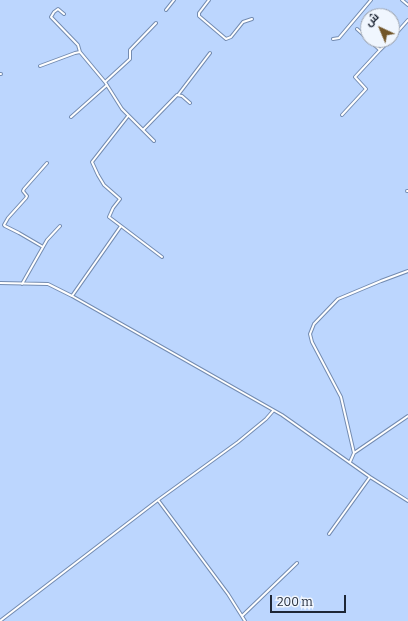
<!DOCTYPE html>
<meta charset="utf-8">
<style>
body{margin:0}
#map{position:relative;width:408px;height:621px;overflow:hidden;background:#bcd6fe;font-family:Bitter,Cairo,serif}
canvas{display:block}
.north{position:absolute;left:360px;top:8px;width:40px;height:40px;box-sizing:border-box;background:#f0f6fe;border:1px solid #9ca3ae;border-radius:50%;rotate:316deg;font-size:11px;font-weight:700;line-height:16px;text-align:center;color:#1e2736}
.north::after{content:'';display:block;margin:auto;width:14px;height:18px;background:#725629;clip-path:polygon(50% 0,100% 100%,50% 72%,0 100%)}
.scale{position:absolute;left:270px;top:595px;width:76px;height:18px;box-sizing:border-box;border:2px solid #1e2736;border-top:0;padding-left:5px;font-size:12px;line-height:14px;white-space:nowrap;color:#1e2736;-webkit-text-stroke:3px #f0f6fe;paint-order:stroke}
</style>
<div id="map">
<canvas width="408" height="621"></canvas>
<div class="north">ش</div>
<div class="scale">200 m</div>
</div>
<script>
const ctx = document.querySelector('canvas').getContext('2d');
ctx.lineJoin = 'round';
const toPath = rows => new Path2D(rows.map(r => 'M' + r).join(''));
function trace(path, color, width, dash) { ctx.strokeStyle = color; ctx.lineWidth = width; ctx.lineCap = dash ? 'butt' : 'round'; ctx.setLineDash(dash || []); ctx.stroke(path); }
const street = toPath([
 [209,0,199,13,199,16,226,39,231,37,243,22,252,19],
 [402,0,408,5],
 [166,10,174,0],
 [64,14,58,9,54,12,51,17,78,45,80,52,105,82],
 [357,29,368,39],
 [392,38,408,20],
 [333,39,339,38,371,0],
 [369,40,380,50,390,40],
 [40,66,75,53,80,52],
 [0,74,1,74],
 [178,95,210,53],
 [342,115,366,89,355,77,380,50],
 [71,117,107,85],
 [143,130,177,95,182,96,190,103],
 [154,141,122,109,105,82,130,59,130,50,156,23],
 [407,191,408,191],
 [121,226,162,257],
 [43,247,19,233,5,226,4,225,8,218,26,198,27,196,23,191,24,189,47,163],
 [0,283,48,284,72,296,282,415,370,477,408,501],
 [22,284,47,240,60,226],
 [72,296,121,226,109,217,113,208,120,199,104,185,98,175,92,162,128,116],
 [354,453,408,416],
 [350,462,354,453,341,397,312,342,310,334,314,324,338,299,381,281,408,271],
 [158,500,228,594,245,621],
 [329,534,370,477],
 [242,616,297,563],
 [0,621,158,500,238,442,266,419,273,411]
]);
trace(street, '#748cb1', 4);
trace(street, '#fff', 2);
</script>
